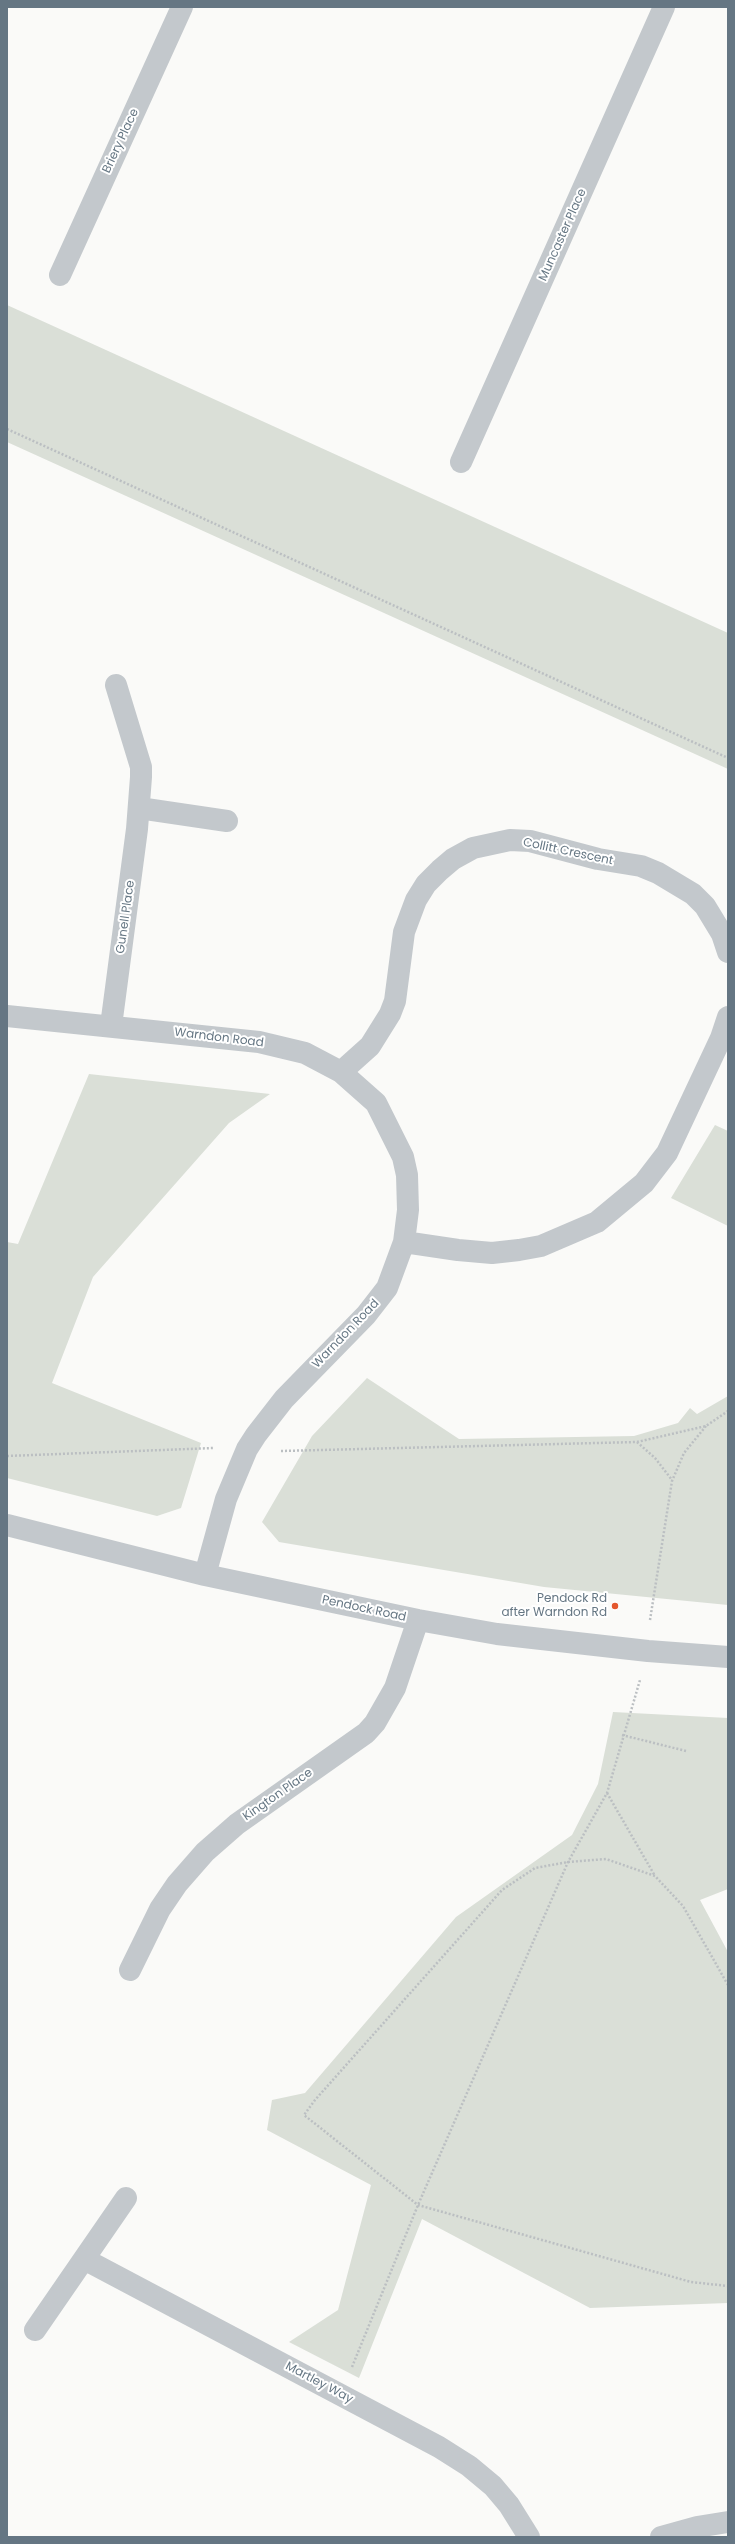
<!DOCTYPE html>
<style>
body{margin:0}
#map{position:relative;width:735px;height:2544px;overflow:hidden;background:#fafaf8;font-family:Poppins,sans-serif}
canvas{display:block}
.frame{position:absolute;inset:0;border:8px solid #657683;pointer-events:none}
</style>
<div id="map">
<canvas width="735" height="2544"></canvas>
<div class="frame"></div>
</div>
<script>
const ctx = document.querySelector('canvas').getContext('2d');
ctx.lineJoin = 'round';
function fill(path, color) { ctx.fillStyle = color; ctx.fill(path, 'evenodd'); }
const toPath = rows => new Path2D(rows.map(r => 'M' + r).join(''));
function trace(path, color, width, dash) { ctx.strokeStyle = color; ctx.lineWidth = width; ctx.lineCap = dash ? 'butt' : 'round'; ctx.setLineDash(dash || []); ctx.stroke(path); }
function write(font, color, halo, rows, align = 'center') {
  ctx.font = font + ' Poppins,sans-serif'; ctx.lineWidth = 4; ctx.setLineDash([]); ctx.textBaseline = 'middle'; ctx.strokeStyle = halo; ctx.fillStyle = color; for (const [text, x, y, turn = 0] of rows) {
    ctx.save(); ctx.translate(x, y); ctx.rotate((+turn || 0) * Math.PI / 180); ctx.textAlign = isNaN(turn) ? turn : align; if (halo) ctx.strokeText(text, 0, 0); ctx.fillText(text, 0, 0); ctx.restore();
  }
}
fill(toPath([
 [7,305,728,633,728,769,7,442],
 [89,1074,270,1094,229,1123,93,1277,52,1383,201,1443,181,1508,157,1516,7,1478,7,1242,18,1244],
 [715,1125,728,1131,728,1226,671,1198],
 [367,1378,459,1439,634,1436,678,1423,690,1408,697,1414,728,1396,728,1605,544,1587,279,1542,262,1522,312,1436],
 [613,1712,728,1718,728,1889,700,1900,728,1952,728,2303,590,2308,422,2219,359,2378,289,2342,338,2310,371,2185,267,2130,272,2100,305,2093,456,1917,572,1835,598,1784]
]), '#dadfd7');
trace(toPath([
 [7,429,728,758],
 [637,1442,655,1458,672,1480],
 [281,1451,637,1442,706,1426,728,1411],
 [7,1456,214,1448],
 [650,1620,672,1481,684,1453,706,1426],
 [622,1735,686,1751],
 [607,1793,655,1876],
 [728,1985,683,1906,655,1876,606,1859,568,1862,535,1868,502,1890,315,2100,304,2115,418,2205,691,2282,728,2286],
 [352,2367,418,2205,568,1862,607,1793,640,1680]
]), '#bbbfc2', 2.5, [2, 2]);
trace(toPath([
 [60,275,182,7],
 [461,462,664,7],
 [139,808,227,821],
 [7,1016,259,1042,305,1053,341,1072,376,1103,403,1157,407,1175,408,1210,404,1242,387,1288,366,1315,284,1399,256,1435,247,1449,226,1499,205,1575],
 [111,1026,137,829,141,777,141,767,116,685],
 [341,1072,370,1046,390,1014,395,1001,404,932,416,900,426,884,440,870,453,859,473,848,510,840,530,841,598,859,641,866,658,873,693,894,705,906,722,934,728,952],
 [404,1242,458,1250,492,1253,519,1250,541,1246,597,1222,644,1183,667,1153,721,1038,728,1017],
 [7,1525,205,1575,418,1620,497,1634,648,1651,728,1657],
 [130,1970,160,1909,177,1884,205,1852,237,1824,366,1733,375,1723,395,1688,418,1620],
 [84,2259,439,2447,469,2466,493,2486,509,2505,529,2537],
 [35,2330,126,2198],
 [661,2537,697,2527,728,2522]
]), '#c3c8cc', 22);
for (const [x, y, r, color] of [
 [615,1606,4,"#e4572e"]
]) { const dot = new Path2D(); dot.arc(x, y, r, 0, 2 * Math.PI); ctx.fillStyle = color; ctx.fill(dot); trace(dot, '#fff', 1.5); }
write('12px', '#657683', '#fff', [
 ["Briery Place",121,141,-65],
 ["Muncaster Place",563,235,-66],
 ["Collitt Crescent",568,852,12],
 ["Gunell Place",126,917,-82],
 ["Warndon Road",219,1038,7],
 ["Warndon Road",346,1334,-46],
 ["Pendock Road",364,1609,12],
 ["Kington Place",278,1795,-35],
 ["Martley Way",319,2383,28]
]);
write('12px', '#657683', '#fff', [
 ["Pendock Rd",607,1599],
 ["after Warndon Rd",607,1613]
], 'right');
</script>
